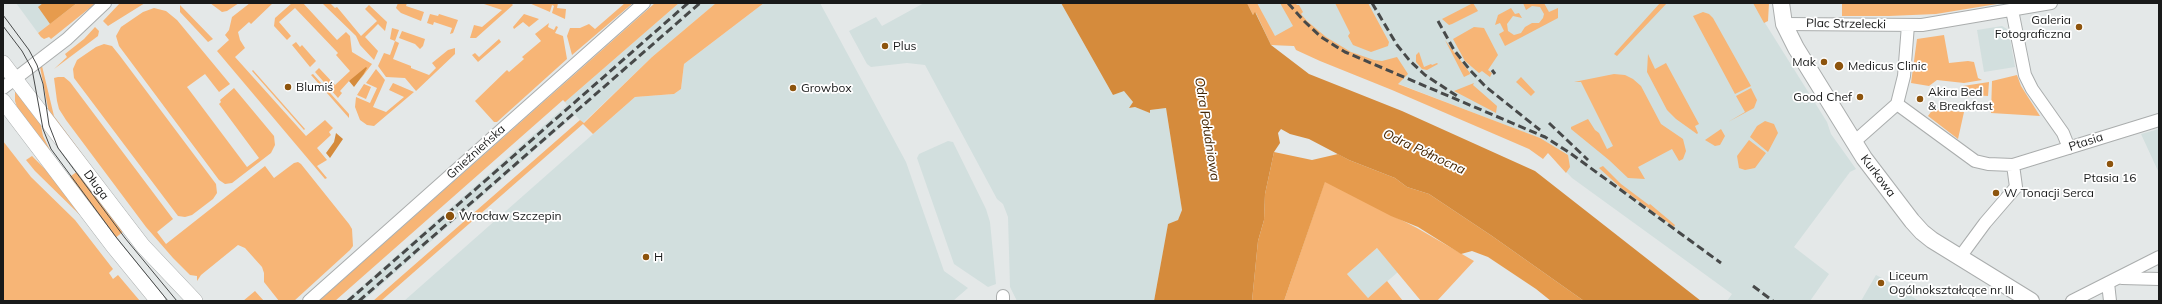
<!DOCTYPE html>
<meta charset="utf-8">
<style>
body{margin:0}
#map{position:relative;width:2162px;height:304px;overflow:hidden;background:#e4e8e8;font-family:Mulish,sans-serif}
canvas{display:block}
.frame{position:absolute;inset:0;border:4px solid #191a1a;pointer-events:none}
</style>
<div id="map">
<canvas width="2162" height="304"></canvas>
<div class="frame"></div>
</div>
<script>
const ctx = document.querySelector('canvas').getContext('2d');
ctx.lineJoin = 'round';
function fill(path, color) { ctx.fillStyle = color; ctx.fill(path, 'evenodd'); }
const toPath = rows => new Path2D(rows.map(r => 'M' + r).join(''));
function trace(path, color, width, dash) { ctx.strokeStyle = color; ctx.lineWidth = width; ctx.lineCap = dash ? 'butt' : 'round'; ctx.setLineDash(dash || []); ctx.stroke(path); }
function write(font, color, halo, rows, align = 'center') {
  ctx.font = font + ' Mulish,sans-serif'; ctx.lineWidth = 3.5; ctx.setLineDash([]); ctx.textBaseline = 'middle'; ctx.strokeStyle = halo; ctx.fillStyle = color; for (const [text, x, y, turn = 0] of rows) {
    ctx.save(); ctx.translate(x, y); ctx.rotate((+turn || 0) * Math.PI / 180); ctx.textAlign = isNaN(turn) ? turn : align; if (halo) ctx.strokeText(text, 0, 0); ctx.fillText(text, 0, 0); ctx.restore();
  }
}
fill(toPath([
 [16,3,77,3,38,33],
 [679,3,716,3,652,57,583,123,575,115,363,301,345,301,567,105,565,102],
 [764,3,820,3,906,162,944,271,968,288,953,301,404,301,635,97,674,94,681,89,684,64],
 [924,3,1061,3,1113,95,1124,90,1133,102,1129,108,1135,107,1149,112,1150,110,1166,108,1182,210,1178,220,1168,225,1154,301,1017,301,1010,287,1008,217,1003,204,997,199,925,65,907,63,871,67,867,64,849,31,876,17,882,26],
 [1247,3,1767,3,1765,23,1827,122,1831,134,1856,169,1850,172,1794,247,1829,274,1810,301,1727,301,1732,294,1572,178,1531,135,1301,46,1271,45],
 [2002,26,2007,29,2009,33,2015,67,1984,72,1977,30],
 [2159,129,2159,173,2141,134],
 [948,141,953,142,986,209,990,222,996,284,988,287,954,264,917,158,919,154],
 [1377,248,1398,272,1368,298,1347,274],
 [1876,275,1882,278,1919,301,1861,301]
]), '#d2dfde');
fill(toPath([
 [77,3,96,3,51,39,49,37,44,39,41,37,38,33],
 [120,3,145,3,108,26,103,21],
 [210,3,239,3,227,11,222,12],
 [250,3,273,3,251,24,249,22,238,32,240,40,245,48,235,57,306,136,325,120,333,128,329,132,331,135,317,148,327,160,317,166,327,178,325,179,217,51,229,40,225,35,229,30,232,17],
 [292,3,303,3,337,40,346,32,350,36,352,52,372,64,359,81,363,75,349,81,340,91,342,93,338,98,315,72,319,68,335,85,350,71,336,55,338,53,295,8,279,22,291,36,287,40,274,26,275,18],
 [322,3,330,3,335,8,337,7,361,36,377,21,365,9,369,5,387,22,385,31,378,24,365,37,378,51,374,60,360,45,356,36],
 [398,3,407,3,406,6,424,12,421,21,401,13,396,8],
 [481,3,511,3,513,5,476,38,470,38,474,25,482,27,502,10],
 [529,3,558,3,557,8,566,9,565,19,552,13,554,6,552,5,550,12],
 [625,3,633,3,572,55,567,36,570,28,580,28,589,24,595,29],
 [655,3,679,3,565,102,563,100,335,301,320,300],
 [716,3,764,3,684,64,681,89,674,94,635,97,593,134,583,124,381,301,373,301,580,120,584,123,652,57],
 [1247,3,1257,3,1275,36,1293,26,1280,3,1298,3,1296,5,1299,5,1303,12,1301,14,1307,21,1326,37,1351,52,1374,60,1382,61,1397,57,1408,74,1398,84,1540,138,1568,155,1570,167,1566,173,1548,153,1543,159,1529,149,1392,90,1320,61,1296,50,1294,46,1271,45,1256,13,1253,15],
 [1335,3,1368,3,1389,42,1388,46,1371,52,1353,45,1348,36,1350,33],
 [1473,3,1478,11,1452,24,1449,25,1442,19],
 [1523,3,1544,3,1549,12,1558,8,1558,18,1505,46,1499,34,1504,31,1500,23,1495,25,1498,15,1511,8,1515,14,1519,13,1522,18,1513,16,1507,24,1508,31,1514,35,1521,33,1525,27,1532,23,1539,23,1543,18,1544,14,1540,7,1532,6,1526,10],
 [1660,3,1667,3,1617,56,1614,54],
 [1753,3,1769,3,1768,21,1764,23],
 [1842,3,2003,3,1936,14,1889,16,1842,16],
 [180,5,213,39,208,42,180,12],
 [154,8,166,11,177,20,230,84,219,92,205,74,187,87,247,167,259,158,219,104,221,102,220,100,234,88,274,136,275,145,271,153,232,183,225,184,219,180,119,46,116,36,121,27,143,12],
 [1703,12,1709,14,1713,18,1751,86,1735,94,1693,16],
 [430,14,438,16,439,14,458,20,453,33,450,34,452,28,434,22,433,25,427,23],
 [524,14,539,19,529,27,523,22,514,29,513,27],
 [549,23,548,27,554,30,556,26,558,27,555,33,563,36,567,59,497,122,494,122,475,101,507,70,509,72,524,59,522,57,541,41,535,34],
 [95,27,99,31,98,36,54,69,67,57,65,54,84,39],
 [1474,27,1484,28,1498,55,1488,70,1492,73,1490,77,1482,71,1479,73,1465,61,1453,39],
 [392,28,399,30,395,41,399,43,393,59,411,66,411,68,429,75,436,68,432,63,448,50,455,48,455,54,416,91,405,78,386,77,378,66,384,53,390,55,395,41,390,39],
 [402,31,425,39,423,46,420,49,415,44,399,38],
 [1944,35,1949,63,1968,61,1974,62,1978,78,1982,80,1964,83,1937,80,1929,86,1911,83,1917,39],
 [499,39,501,42,478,62,472,55,475,53,479,57],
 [1445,40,1470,73,1470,74,1464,77],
 [296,42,300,47,302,45,316,61,310,67,292,45],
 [104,44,112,46,120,56,216,184,217,193,213,199,192,215,185,217,178,216,74,78,73,69,77,60,96,47],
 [1419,52,1424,67,1431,64,1432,65,1437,63,1438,64,1427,70,1422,69,1416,62,1416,55],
 [1648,54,1655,69,1666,63,1699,124,1695,126,1698,133,1697,134,1676,119,1667,110,1647,72],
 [42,66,54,116,156,253,49,113,40,67],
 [376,69,385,80,373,107,386,112,404,97,389,90,393,83,414,92,374,126,367,125,360,120,355,107,356,97,370,103,377,88,366,83],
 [253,70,305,129,304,130,252,71],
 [313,74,349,114,349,118,311,75],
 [1614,74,1625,75,1633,79,1641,86,1661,124,1683,139,1686,151,1683,159,1679,161,1672,149,1638,167,1645,179,1628,178,1609,160,1571,129,1571,127,1588,119,1595,130,1599,133,1607,149,1613,146,1581,82,1574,82],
 [2017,75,2021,86,2040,116,1991,113,1992,81],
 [58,77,64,77,70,82,173,219,157,232,166,244,265,166,274,178,294,163,298,162,301,164,349,224,352,229,353,246,350,250,294,301,279,301,264,282,264,273,262,267,245,248,238,245,201,275,197,281,197,276,190,275,173,258,146,227,66,120,59,109,57,101,54,78],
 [1521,77,1535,92,1531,96,1516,82],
 [1989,82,1988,96,1970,95,1969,97,1962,96,1963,86],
 [1474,83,1473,85,1497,106,1496,113,1454,91],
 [364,84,371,87,366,99,357,95],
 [1751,88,1757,100,1754,108,1728,122,1745,112,1736,96],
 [15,91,40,121,43,136,51,152,50,152,18,110,15,101],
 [1933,109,1964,112,1958,139,1928,116],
 [1765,121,1774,124,1778,133,1768,152,1750,137,1757,126],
 [1721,129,1725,136,1720,145,1715,146,1705,140],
 [1749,140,1766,153,1755,168,1745,170,1739,168,1737,156],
 [3,141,31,177,75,220,113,269,109,273,113,279,118,275,140,301,3,301],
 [32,156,47,171,83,218,35,171,26,160],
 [1603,166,1621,184,1649,205,1650,204,1675,225,1674,227,1621,188,1599,168],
 [78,171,124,231,114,239,68,178],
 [1325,181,1417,228,1474,261,1437,301,1421,301,1377,248,1347,274,1368,298,1387,281,1403,301,1284,301],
 [255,291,264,301,243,301]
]), '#f7b576');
fill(toPath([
 [43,3,77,3,50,24,38,7],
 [1274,152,1312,160,1338,154,1349,160,1395,178,1407,187,1429,194,1492,236,1584,301,1551,301,1536,289,1488,257,1472,251,1461,254,1418,227,1391,216,1325,182,1284,301,1252,301,1258,241,1264,220,1265,194]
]), '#e69b4d');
fill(toPath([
 [1061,3,1247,3,1253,15,1255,12,1271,45,1309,74,1402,111,1535,171,1701,301,1584,301,1492,236,1429,194,1407,187,1395,178,1349,160,1309,139,1290,134,1281,129,1278,133,1280,143,1274,152,1265,194,1264,220,1258,241,1252,301,1154,301,1168,224,1178,220,1182,210,1166,108,1150,110,1150,113,1135,107,1129,108,1133,102,1124,91,1113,95],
 [366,67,367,68,363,75,354,87,349,81],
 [336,133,343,139,330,158,326,153,334,142]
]), '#d58b3c');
const minor = toPath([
 [2012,10,2025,75,2032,89,2063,133,2069,148],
 [1784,24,1922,25,2051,3],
 [3,88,67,39,105,3],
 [1897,104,1975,161,1988,164,2013,165,2159,120],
 [1854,142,1897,104,1904,76,1908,25],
 [1960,257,1985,223,2016,187,2013,165],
 [2122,278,2159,279],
 [2108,283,2110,301],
 [1003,296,1003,301],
 [309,301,644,3],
 [2072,301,2159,257]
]);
const tertiary = toPath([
 [3,63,143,246,195,301],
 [3,101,113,246,158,301]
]);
const secondary = toPath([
 [1781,3,1784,24,1796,48,1864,158,1912,221,1922,232,1932,240,2031,301]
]);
trace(minor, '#aaadad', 14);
trace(tertiary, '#aaadad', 16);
trace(secondary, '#aaadad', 18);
trace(minor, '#fff', 12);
trace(tertiary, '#fff', 15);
trace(secondary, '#fff', 16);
trace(toPath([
 [3,15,29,50,37,65,43,84,49,125,58,148,125,238,177,301],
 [3,26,22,51,32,69,43,129,51,149,116,237,168,301]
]), '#474949', 1);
trace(toPath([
 [1288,3,1304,21,1321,37,1345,52,1545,137,1570,153,1721,263],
 [1372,3,1397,45,1410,61,1425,75,1457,96],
 [1438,21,1454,50,1470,70,1486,87,1540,130],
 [1492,70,1495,74],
 [1549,123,1588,160],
 [1753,286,1773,301],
 [348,301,688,3],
 [359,301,700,3]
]), '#474949', 3, [8, 4]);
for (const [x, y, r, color] of [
 [2079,27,4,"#8d540d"],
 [885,46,4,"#8d540d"],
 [1824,62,4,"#8d540d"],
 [1839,66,5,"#8d540d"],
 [288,87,4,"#8d540d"],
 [793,88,4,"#8d540d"],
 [1860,97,4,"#8d540d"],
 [1920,99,4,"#8d540d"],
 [2110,164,4,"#8d540d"],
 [1996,193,4,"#8d540d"],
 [450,216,5,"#8d540d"],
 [646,257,4,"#8d540d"],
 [1881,283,4,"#8d540d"]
]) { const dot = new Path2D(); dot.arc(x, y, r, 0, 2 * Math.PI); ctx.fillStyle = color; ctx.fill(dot); trace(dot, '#fff', 1.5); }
write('12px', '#191a1a', '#fff', [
 ["Galeria",2071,20,"right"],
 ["Fotograficzna",2071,34,"right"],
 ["Plus",893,46],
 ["Mak",1816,62,"right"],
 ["Medicus Clinic",1848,66],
 ["Blumiś",296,87],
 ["Growbox",801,88],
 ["Akira Bed",1928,92],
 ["& Breakfast",1928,106],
 ["Good Chef",1852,97,"right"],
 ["Ptasia 16",2110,178,"center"],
 ["W Tonacji Serca",2004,193],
 ["Wrocław Szczepin",459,216],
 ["H",654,257],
 ["Liceum",1889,276],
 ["Ogólnokształcące nr III",1889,290]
], 'left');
write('12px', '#191a1a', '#fff', [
 ["Plac Strzelecki",1846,24,1],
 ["Ptasia",2086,142,-18],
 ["Gnieźnieńska",476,152,-42],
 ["Kurkowa",1878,176,53],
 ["Długa",96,185,53]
]);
write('italic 13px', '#462806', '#fff', [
 ["Odra Południowa",1207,129,81],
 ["Odra Północna",1424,152,25]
]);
</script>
